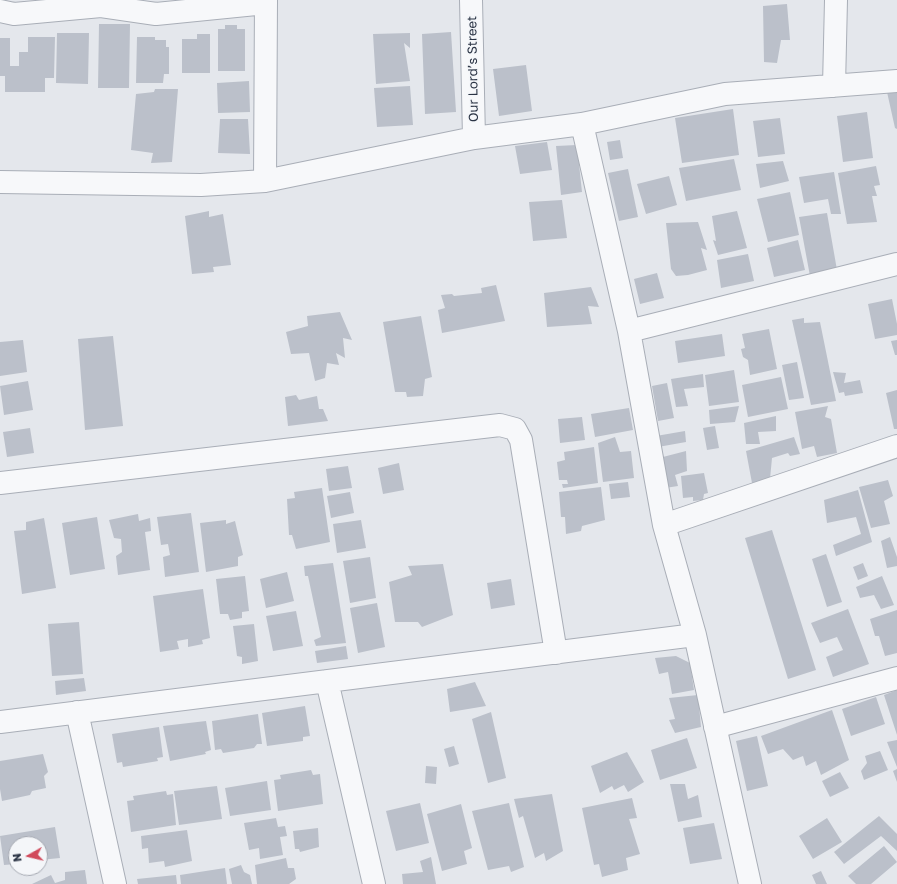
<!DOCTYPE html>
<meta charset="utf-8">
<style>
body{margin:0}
#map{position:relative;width:897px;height:884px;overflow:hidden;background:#e4e7ec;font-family:"Golos Text",sans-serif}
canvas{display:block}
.north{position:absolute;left:8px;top:836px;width:40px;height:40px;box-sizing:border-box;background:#f4f6f9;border:1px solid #a4a8b1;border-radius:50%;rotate:262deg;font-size:11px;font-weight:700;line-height:16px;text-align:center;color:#2b3445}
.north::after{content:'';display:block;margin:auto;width:14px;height:18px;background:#d1495b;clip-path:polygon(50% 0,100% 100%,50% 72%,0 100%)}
</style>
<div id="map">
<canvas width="897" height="884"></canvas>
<div class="north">N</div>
</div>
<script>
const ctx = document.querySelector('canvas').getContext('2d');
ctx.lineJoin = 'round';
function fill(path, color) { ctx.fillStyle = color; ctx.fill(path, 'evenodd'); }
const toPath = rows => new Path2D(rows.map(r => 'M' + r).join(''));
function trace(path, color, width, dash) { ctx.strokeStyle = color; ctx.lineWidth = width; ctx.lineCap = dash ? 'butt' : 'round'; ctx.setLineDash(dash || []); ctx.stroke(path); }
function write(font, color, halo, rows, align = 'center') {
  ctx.font = font + ' "Golos Text",sans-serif'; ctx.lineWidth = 3; ctx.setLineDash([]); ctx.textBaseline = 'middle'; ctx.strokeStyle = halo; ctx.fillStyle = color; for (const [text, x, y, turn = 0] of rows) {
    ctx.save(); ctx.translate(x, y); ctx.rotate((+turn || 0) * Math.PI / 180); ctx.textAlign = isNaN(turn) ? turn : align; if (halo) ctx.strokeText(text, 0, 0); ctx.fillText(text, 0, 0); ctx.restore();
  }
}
fill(toPath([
 [787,4,790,40,781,40,777,63,764,62,763,6],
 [99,24,130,24,129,88,98,88],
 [225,25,237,25,237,29,245,29,245,71,218,71,218,29,225,29],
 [451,32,456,112,425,114,422,34],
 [57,33,89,33,88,84,56,83],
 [410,33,410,48,404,43,410,81,376,84,373,34],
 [197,34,210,34,210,73,182,73,182,39,197,39],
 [28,37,55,37,54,78,45,78,45,92,5,92,5,76,0,76,0,38,10,38,10,66,19,66,19,52,28,52],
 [137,37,155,37,155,40,166,40,166,47,169,47,169,74,164,74,163,83,136,83],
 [526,65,532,111,499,116,493,69],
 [249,81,250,112,218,113,217,83],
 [410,86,413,125,377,127,374,88],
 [155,89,178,89,172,162,151,163,153,153,131,150,136,94,154,92],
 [897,89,897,129,895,128,887,92],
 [733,109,739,155,682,163,675,118],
 [867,112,873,158,843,162,837,116],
 [780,118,785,154,758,157,753,121],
 [220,119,248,119,250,154,218,153],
 [620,140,623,158,610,160,607,142],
 [547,142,552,170,520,174,515,146],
 [577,145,582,192,561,195,556,146],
 [734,159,741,190,686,201,679,168],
 [783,161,789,181,760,188,756,164],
 [876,166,880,185,874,186,877,196,872,196,877,222,847,224,838,173],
 [628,169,638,217,619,221,608,173],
 [834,172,841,214,831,214,828,199,804,203,799,177],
 [669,176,677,205,646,214,637,184],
 [790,192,799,235,768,242,757,199],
 [562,200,567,238,533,241,529,202],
 [209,211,209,217,223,214,231,265,213,267,214,272,192,274,185,216],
 [737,211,747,248,718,255,713,240,716,241,712,216],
 [827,213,837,270,810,276,799,217],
 [698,222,707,250,701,248,707,270,688,275,676,276,671,269,666,223],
 [798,240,805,270,774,277,767,248],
 [748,254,754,281,721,288,717,260],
 [657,273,664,298,640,304,634,279],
 [496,285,505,321,442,333,438,310,445,308,441,295,452,294,454,296,482,293,481,288],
 [591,287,599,307,588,306,592,324,547,327,544,293],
 [892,299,897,324,897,335,875,339,868,304],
 [340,312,352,340,343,338,345,358,336,353,339,365,327,363,325,378,315,381,309,353,291,354,286,332,308,326,307,316],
 [421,316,432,377,425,379,423,396,407,397,406,392,395,392,383,322],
 [804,318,804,323,820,322,836,401,811,405,792,320],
 [769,329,777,369,750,375,748,360,743,357,741,349,745,348,742,334],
 [722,334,725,356,678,363,675,341],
 [113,336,123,426,85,430,78,339],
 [23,340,27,372,0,376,0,342],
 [897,340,897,355,895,355,891,341],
 [797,362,804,398,789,400,782,365],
 [734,370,739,402,709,406,705,375],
 [833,372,846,373,844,383,860,380,863,393,845,396,844,392,839,393],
 [703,374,704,387,684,389,688,406,676,407,671,379],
 [781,377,788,409,748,417,742,385],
 [28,381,33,410,4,415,0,386],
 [667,383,674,418,658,421,652,386],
 [897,390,897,429,894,429,886,393],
 [296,395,299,400,317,396,319,409,323,409,328,421,288,426,285,397],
 [739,406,735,422,710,424,709,410],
 [828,406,825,417,831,419,837,453,817,457,814,446,802,449,795,412],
 [629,408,633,430,595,437,591,414],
 [776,416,776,431,758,432,760,444,746,444,744,423],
 [582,417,585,440,560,443,558,419],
 [715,426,719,448,707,450,703,428],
 [30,428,34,453,7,457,3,432],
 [685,431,686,442,658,447,656,436],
 [615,437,620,452,631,451,634,478,603,482,598,443],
 [794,437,800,454,790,456,788,453,772,458,770,479,752,483,746,451],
 [594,447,598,483,563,488,562,484,568,484,567,480,559,480,557,462,565,460,564,452],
 [686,451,687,471,675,475,678,486,665,488,659,458],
 [399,463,404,490,383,494,378,468],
 [348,466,352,488,329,491,326,469],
 [704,473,708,493,704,494,703,500,693,501,693,497,683,498,681,476],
 [888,480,893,496,884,501,890,524,871,528,859,487],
 [628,482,630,497,611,499,609,484],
 [601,487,605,520,582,526,581,531,566,534,565,517,561,517,559,492],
 [322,488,330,542,296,549,292,535,289,535,287,499,295,498,294,492],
 [858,490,872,542,836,556,833,545,861,534,856,517,827,523,824,500],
 [350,492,354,513,331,518,327,496],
 [191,513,199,572,165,577,163,557,170,555,168,544,161,545,157,517],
 [138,514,139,521,150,518,151,531,145,532,150,570,118,575,116,556,122,552,121,539,114,538,109,520],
 [97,517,105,569,70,575,62,523],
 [44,518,56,588,22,594,14,531,26,530,26,522],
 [226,520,226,524,235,521,243,555,238,557,238,566,206,572,200,523],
 [361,520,366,548,337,553,333,524],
 [772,530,816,670,788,679,745,538],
 [890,537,897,557,897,566,887,568,881,541],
 [826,554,842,602,827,607,812,559],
 [370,557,376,598,350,603,343,561],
 [333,563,346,643,316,646,314,640,321,637,308,576,305,576,304,566],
 [863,563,868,576,858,580,853,567],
 [443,564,453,615,422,627,418,622,395,622,389,582,412,575,408,566],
 [287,572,294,601,266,608,260,579],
 [245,576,249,611,242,612,242,618,230,620,228,614,220,614,216,579],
 [882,576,894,605,881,609,874,595,860,598,856,587],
 [511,579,515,605,491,609,487,583],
 [203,589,210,638,202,640,203,644,188,647,188,639,177,641,179,649,160,652,153,596],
 [377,603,385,647,358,653,350,608],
 [848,609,869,664,833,677,826,657,843,650,837,637,820,643,811,623],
 [897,610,897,653,885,656,879,636,875,636,870,619],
 [296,611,303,646,273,651,266,616],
 [79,622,83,674,52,676,48,624],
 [254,624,258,661,242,664,242,657,237,656,233,626],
 [346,646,348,659,317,663,315,651],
 [676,656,690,663,694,690,672,694,668,672,659,674,655,658],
 [84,678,86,691,56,695,55,681],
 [475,682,486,706,450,712,447,689],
 [897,690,897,735,884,695],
 [698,695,701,727,675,733,669,720,675,719,669,698],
 [876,697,885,724,851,736,842,709],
 [305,706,310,736,303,737,303,741,267,746,262,713],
 [832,710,849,760,821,775,816,761,806,766,803,756,793,760,783,749,768,754,761,736],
 [491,712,506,778,488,783,472,719],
 [258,714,262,744,257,744,254,748,223,753,221,749,215,750,212,721],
 [206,721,211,750,205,752,206,754,170,761,163,726],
 [159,727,163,757,157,758,158,761,123,767,122,762,117,763,112,734],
 [757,736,768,786,747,791,736,741],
 [687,738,697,768,660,780,651,750],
 [897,740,897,767,887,742],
 [454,746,459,764,449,767,444,749],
 [880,751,888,770,864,780,861,771,867,763,865,756],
 [627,752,644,782,628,792,624,785,614,790,612,786,600,793,591,766],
 [43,754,48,772,44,776,46,788,32,791,30,795,2,801,0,789,0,761],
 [426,766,437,767,436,784,425,783],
 [897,769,897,782,893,771],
 [311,770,313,775,320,774,323,804,278,811,274,780,281,779,280,775],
 [840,772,849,788,830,797,822,781],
 [267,781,271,810,230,816,225,788],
 [670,784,685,784,688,799,698,795,702,817,678,822],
 [217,786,222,819,179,825,174,791],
 [166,791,167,795,173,794,176,825,131,832,127,801,134,800,133,796],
 [552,794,563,851,546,861,544,853,535,858,523,816,519,818,514,799],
 [632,798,637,818,629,819,640,854,626,858,628,870,602,877,599,864,594,865,582,808],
 [420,803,429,843,396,851,386,811],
 [509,803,524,867,511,872,509,866,488,870,472,811],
 [461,804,472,848,464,851,467,864,442,871,427,814],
 [879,816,897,834,897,851,881,836,844,864,834,852],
 [276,818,278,827,285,826,287,836,280,837,283,855,260,859,259,848,249,850,244,823],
 [827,818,842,842,813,859,799,836],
 [714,823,722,859,690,864,683,828],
 [55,827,60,858,40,860,40,844,16,844,16,864,4,865,0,836],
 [318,828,319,847,300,852,299,849,295,849,293,831],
 [187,830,192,861,165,867,164,861,149,863,148,848,142,849,141,836],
 [884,846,897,862,871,884,856,884,848,876],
 [431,857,436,884,403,884,402,874,423,872,420,861],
 [286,858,288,868,294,868,296,879,289,884,257,884,255,865],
 [241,865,244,872,250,875,252,884,232,884,229,869],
 [225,868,227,884,181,884,180,875],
 [85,870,87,884,32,884,51,875,55,883,65,880,65,872],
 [821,871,827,884,816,884,812,875],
 [176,875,177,884,138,884,137,879]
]), '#bbc0ca');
const minor = toPath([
 [471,0,474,138],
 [0,11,14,14,101,6,156,14,266,3],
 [834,86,836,0],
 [582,124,629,331,664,525,695,635],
 [265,181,266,0],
 [0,182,201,185,265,181,474,138,582,124,725,94,897,81],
 [629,331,897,264],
 [0,483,500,425,515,429,521,440,556,653],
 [664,525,897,446],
 [327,681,374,884],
 [77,712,115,884],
 [0,722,695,635,750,884],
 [715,727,897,678]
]);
trace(minor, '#a9aeb7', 24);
trace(minor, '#f7f8fa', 22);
write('13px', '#2b3445', '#f4f6f9', [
 ["Our Lord’s Street",473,69,-91]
]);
</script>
